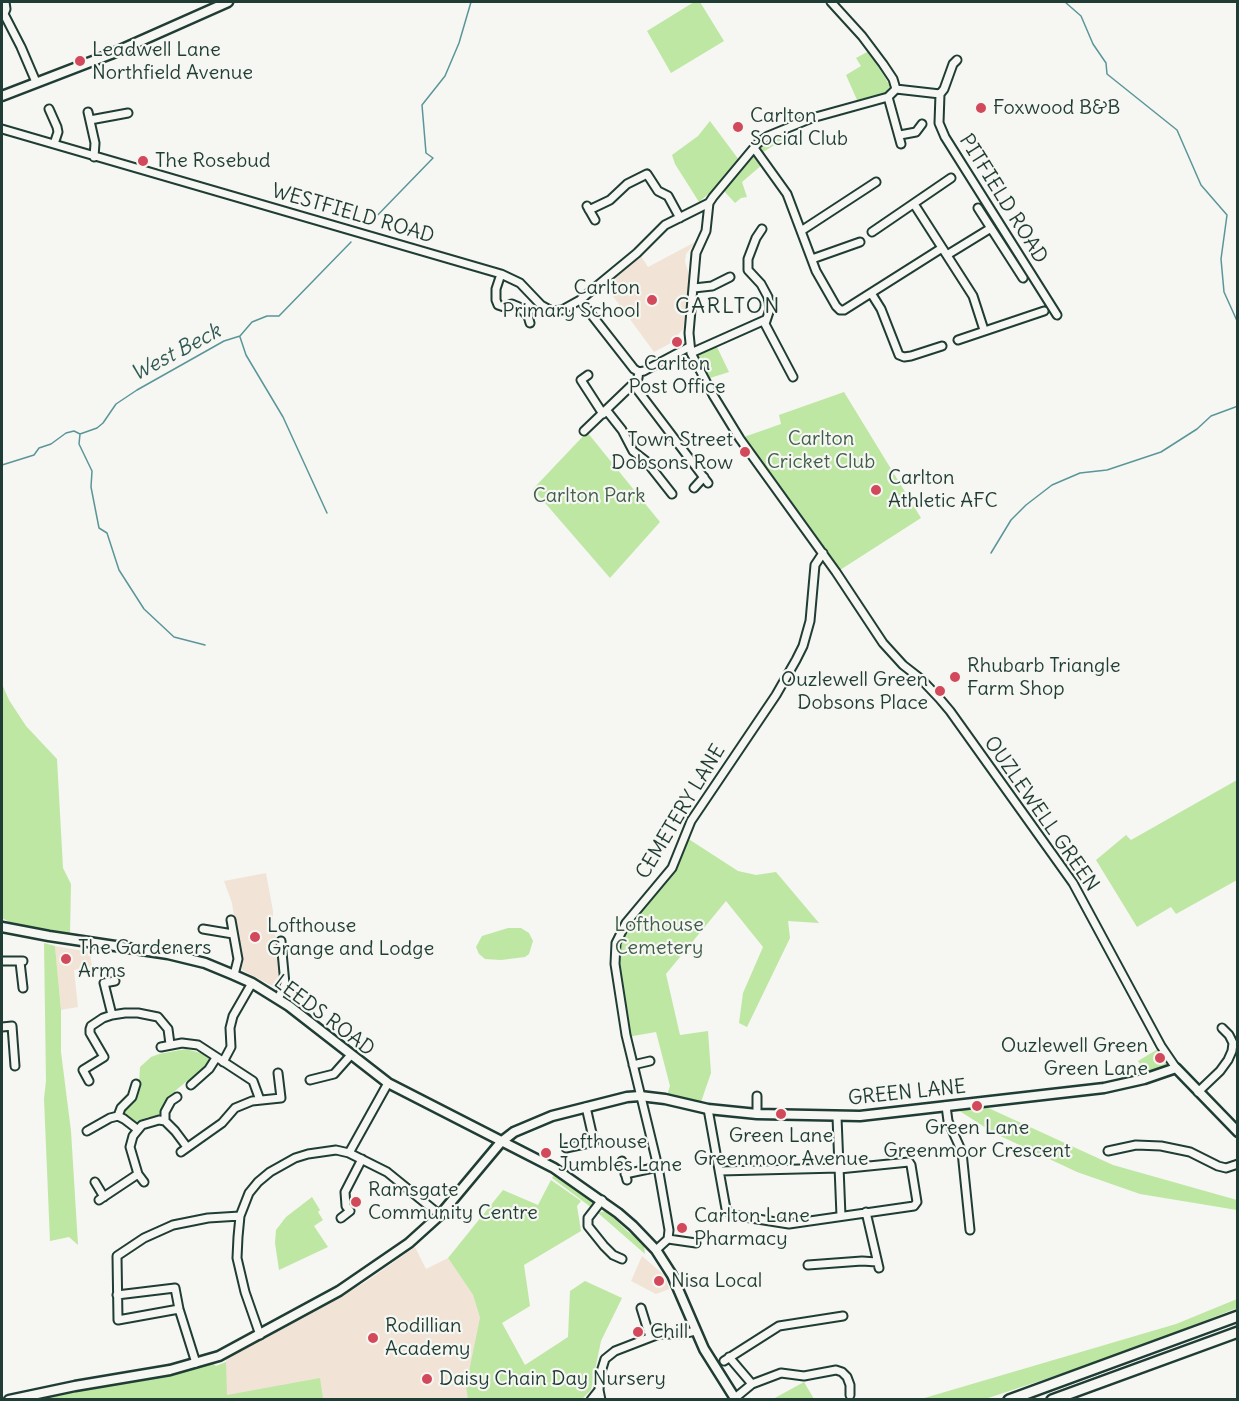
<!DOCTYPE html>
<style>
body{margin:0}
#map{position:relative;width:1239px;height:1401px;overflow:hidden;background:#f6f6f2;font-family:Delius,sans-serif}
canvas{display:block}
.frame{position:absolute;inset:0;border:3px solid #1f3d34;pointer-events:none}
</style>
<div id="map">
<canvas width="1239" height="1401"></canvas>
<div class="frame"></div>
</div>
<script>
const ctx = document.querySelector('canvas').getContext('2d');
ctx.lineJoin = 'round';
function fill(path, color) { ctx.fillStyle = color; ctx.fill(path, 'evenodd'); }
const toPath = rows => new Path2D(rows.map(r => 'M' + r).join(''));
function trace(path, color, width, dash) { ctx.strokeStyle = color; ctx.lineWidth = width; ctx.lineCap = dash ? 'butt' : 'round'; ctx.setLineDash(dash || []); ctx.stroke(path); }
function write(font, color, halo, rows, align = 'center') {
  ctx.font = font + ' Delius,sans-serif'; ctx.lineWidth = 4.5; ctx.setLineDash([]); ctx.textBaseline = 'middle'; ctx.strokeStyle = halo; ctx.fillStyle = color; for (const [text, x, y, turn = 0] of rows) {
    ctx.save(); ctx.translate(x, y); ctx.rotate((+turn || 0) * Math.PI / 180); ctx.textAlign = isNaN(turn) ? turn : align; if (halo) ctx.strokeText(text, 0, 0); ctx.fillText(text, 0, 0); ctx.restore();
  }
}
fill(toPath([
 [697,241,686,254,685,262,690,278,690,290,683,329,671,343,654,352,604,284,640,255,648,267],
 [266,873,273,911,273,931,280,945,278,952,281,984,278,989,242,970,232,903,224,881],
 [55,946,90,952,92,967,74,970,78,1007,61,1010],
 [415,1247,426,1269,448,1258,473,1295,480,1318,492,1400,48,1400,48,1396,189,1370,212,1363,216,1366,226,1362,227,1357,364,1283],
 [642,1256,665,1276,669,1289,656,1294,631,1281]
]), '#f1e4d6');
fill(toPath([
 [694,2,700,2,724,41,671,73,647,31],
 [869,51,890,86,885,93,857,100,846,75,861,66,856,58],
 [710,121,739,160,720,184,699,202,675,164,672,155,698,136],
 [784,131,788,137,763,152,759,149,764,143],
 [752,155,763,164,742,182,747,197,741,198,735,203,724,191],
 [716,345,729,372,710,378,699,357,700,353],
 [844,392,921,518,840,570,744,437,781,424,779,415],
 [587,432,660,522,610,578,533,489],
 [2,684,9,700,26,726,57,759,63,868,71,884,70,934,13,924,2,918],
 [1237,780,1237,880,1176,914,1171,907,1137,927,1096,860,1126,835,1131,840],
 [687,838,738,871,756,875,776,872,819,923,788,921,790,938,747,1027,739,1023,743,993,763,947,726,901,666,974,680,1035,708,1031,711,1073,701,1102,667,1095,670,1086,656,1032,633,1036,631,1038,618,958,619,943,622,936,672,874],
 [508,928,521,928,529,933,533,941,529,954,525,957,501,960,485,959,479,954,476,947,482,936],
 [44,943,55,946,61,1010,61,1052,71,1131,78,1245,69,1237,50,1241,44,1099,46,1081],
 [186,1049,204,1054,211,1061,207,1069,192,1081,187,1081,175,1091,175,1094,165,1102,163,1117,148,1117,136,1122,120,1112,139,1085,140,1067,151,1057,159,1054],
 [1158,1049,1168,1067,1146,1074,1138,1061],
 [984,1106,1113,1165,1237,1200,1237,1210,1140,1194,1077,1172,994,1133,958,1110],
 [554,1175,591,1199,593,1204,592,1208,552,1178],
 [551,1180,581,1201,577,1206,581,1231,524,1265,530,1306,502,1323,525,1365,568,1337,570,1291,585,1281,622,1298,601,1341,591,1390,582,1399,468,1399,466,1386,480,1318,473,1295,448,1258,503,1190,538,1205],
 [312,1197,320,1210,318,1212,323,1220,314,1226,328,1247,279,1270,275,1243,276,1230,286,1217],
 [605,1211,609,1213,627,1231,639,1239,644,1246,645,1254,598,1213],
 [1237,1299,1237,1308,1179,1331,1079,1368,985,1399,921,1399,1176,1324],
 [226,1362,227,1395,320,1378,323,1399,48,1400,48,1396,189,1370,212,1363,216,1366],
 [804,1382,814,1399,773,1399]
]), '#bee7a3');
trace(toPath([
 [1065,2,1081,16,1093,44,1106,63,1107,74,1177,130,1201,185,1227,215,1221,259,1224,292,1238,323],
 [369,224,433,158,426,153,422,105,445,76,459,43,471,2],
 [240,337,246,355,283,417,327,513],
 [80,434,79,444,92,471,91,487,99,528,107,533,119,570,144,609,174,637,205,645],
 [2,465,34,455,39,448,51,444,66,433,74,431,80,434,97,428,103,423,116,404,137,390,224,341,240,336,252,322,267,316,279,316,351,242],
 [991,553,1011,520,1026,505,1052,485,1080,473,1107,470,1161,452,1197,429,1211,416,1238,406]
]), '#5a9699', 1.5);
const minor = toPath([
 [831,2,862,36,883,64,893,79,896,89],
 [2,13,4,14,21,47,36,82],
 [4,14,6,9,5,2],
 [896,89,888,97,812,118,768,136,758,143,713,197,709,203,706,231,696,253,689,333,691,353,713,395,740,439,836,572,883,643,903,665,921,679,939,698,950,711,1073,883,1161,1046,1176,1068],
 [896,89,940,94],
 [940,94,939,123,945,137,1057,315],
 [940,94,944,89,953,64,957,60],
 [888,97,901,144],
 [49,109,57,127,58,132,54,144],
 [88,112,95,143,94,157],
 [90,120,128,113],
 [2,129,501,274,520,283,541,305,552,311,562,310,580,300,637,253,665,225,709,203],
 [900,135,916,132,922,124],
 [754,148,787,194,816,271,836,306,840,310,844,310,942,248],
 [914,204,973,296,984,330],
 [587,206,595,220],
 [978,208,1023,278],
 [589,210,610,200,627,184,647,174,658,191,668,196,680,218],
 [762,229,756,238,748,259,748,270,761,284,768,297,770,309,765,324,793,377],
 [801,231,876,182],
 [872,232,951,178],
 [947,255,991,228],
 [812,259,860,242],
 [501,274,496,289,496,300,498,305,504,307,512,304,519,307,528,316,530,323],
 [694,288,712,286,730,277],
 [871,293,881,309,899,355,904,357,911,356,942,346],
 [580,300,634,369,639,372],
 [958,340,1044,311],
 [691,353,765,320],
 [639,372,644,371,689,347],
 [588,375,581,380,603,414],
 [633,384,708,483],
 [607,411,622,430,633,451,646,461,672,494],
 [584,431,633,384,638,378,639,372],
 [694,488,704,477],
 [231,920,238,959,234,975],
 [203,929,233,934],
 [2,961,23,961],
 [20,962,23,988],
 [278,999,285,984,281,941],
 [112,1015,104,983,115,981],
 [2,1027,12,1026,15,1066],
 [161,1047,182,1043,198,1045,253,1081,260,1100],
 [223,1062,231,1047,230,1028,233,1016,252,983],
 [633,1065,650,1061],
 [310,1080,334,1074,350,1056],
 [89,1081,83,1070,104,1057,90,1033,90,1029,91,1026,103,1018,112,1015,125,1013,138,1013,158,1017,168,1029,170,1044],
 [191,1085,209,1069,216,1058],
 [1198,1092,1220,1071,1228,1060,1232,1051,1233,1043,1229,1035,1222,1028],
 [946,1106,948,1121,962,1152,970,1230],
 [708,1109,726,1209,732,1215,789,1224,914,1206,917,1202,911,1165,909,1162,839,1169],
 [757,1114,757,1096],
 [118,1116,121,1108,132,1097,136,1084],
 [837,1117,841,1216],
 [165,1121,165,1112,171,1101,177,1097],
 [87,1131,110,1118,118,1116,124,1119,137,1129],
 [566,1148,594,1142,586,1107],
 [1108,1151,1136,1145,1161,1146,1190,1152,1218,1166,1226,1168,1238,1164],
 [181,1152,222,1123,235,1108,252,1101,281,1098,278,1073],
 [349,1153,388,1083],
 [622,1161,627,1180],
 [720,1171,839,1168],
 [625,1174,658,1167],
 [95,1182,104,1197],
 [144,1182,138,1174,130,1147,133,1136,142,1125,159,1120,165,1121,175,1131,187,1147],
 [99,1200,138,1174],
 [602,1200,588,1218,588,1226,604,1246,613,1255,622,1259],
 [866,1212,879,1268],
 [341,1218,350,1211,346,1206,345,1192,362,1159],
 [668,1239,696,1243],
 [656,1250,668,1239,669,1230,658,1167,626,1035,615,964,616,943,626,923,672,868,691,821,776,695,796,660,803,646,810,621,815,565,823,553],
 [808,1265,862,1261,877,1262],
 [117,1295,175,1288,179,1309,196,1363],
 [641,1308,650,1337],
 [179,1309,118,1320,117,1256,144,1238,173,1225,208,1218,240,1216],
 [260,1335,245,1292,237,1258,238,1237,240,1216,249,1193,258,1182,270,1172,295,1158,308,1154,336,1150,349,1153,387,1172,440,1215],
 [729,1357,752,1384,735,1398],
 [724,1361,779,1326,843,1316],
 [752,1384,781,1373,804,1376,836,1370,842,1372,847,1377,850,1385,850,1395],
 [591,1400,599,1390],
 [601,1400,599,1390,600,1375,605,1359,615,1351,659,1334,683,1334,695,1331]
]);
const major = toPath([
 [2,96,111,54,228,2],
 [2,927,49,936,168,954,205,963,234,975,252,983,289,1006,388,1083,554,1168,618,1213,633,1226,656,1250,672,1275,704,1349,736,1400],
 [9,1400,75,1386,170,1370,219,1356,339,1291,409,1243,440,1215,501,1142,514,1132,552,1116,627,1097,640,1096,665,1099,708,1109,757,1114,860,1116,1104,1088,1144,1079,1176,1068,1238,1132]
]);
const highway = toPath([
 [1009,1400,1238,1316],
 [1052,1400,1238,1332]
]);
trace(minor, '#1f3d34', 11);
trace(major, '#1f3d34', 13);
trace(highway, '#1f3d34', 14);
trace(minor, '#f6f6f2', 7);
trace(major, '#f6f6f2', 8);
trace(highway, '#f6f6f2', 9);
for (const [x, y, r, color] of [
 [80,61,6,"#d1495b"],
 [981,108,6,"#d1495b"],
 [738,127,6,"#d1495b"],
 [143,161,6,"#d1495b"],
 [652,300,6,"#d1495b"],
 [677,342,6,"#d1495b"],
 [745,452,6,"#d1495b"],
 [876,490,6,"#d1495b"],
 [955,677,6,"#d1495b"],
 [940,691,6,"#d1495b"],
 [255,937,6,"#d1495b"],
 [66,959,6,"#d1495b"],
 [1160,1058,6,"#d1495b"],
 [977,1106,6,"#d1495b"],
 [781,1114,6,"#d1495b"],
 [546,1153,6,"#d1495b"],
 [356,1202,6,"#d1495b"],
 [682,1228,6,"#d1495b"],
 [659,1281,6,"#d1495b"],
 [638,1332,6,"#d1495b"],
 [373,1338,6,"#d1495b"],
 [427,1379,6,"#d1495b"]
]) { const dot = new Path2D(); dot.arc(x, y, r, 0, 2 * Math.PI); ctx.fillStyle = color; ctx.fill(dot); trace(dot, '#f6f6f2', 2); }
write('20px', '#1f3d34', '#f6f6f2', [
 ["Leadwell Lane",92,50],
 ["Northfield Avenue",92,73],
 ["Foxwood B&B",993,108],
 ["Carlton",750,116],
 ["Social Club",750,139],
 ["The Rosebud",155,161],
 ["Carlton",640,288,"right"],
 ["Primary School",640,311,"right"],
 ["Carlton",677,364,"center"],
 ["Post Office",677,387,"center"],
 ["Town Street",733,440,"right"],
 ["Dobsons Row",733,463,"right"],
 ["Carlton",888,478],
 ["Athletic AFC",888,501],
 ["Rhubarb Triangle",967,666],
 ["Farm Shop",967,689],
 ["Ouzlewell Green",928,680,"right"],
 ["Dobsons Place",928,703,"right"],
 ["Lofthouse",267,926],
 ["Grange and Lodge",267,949],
 ["The Gardeners",78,948],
 ["Arms",78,971],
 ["Ouzlewell Green",1148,1046,"right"],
 ["Green Lane",1148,1069,"right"],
 ["Green Lane",977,1128,"center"],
 ["Greenmoor Crescent",977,1151,"center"],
 ["Green Lane",781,1136,"center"],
 ["Greenmoor Avenue",781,1159,"center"],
 ["Lofthouse",558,1142],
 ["Jumbles Lane",558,1165],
 ["Ramsgate",368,1190],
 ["Community Centre",368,1213],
 ["Carlton Lane",694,1216],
 ["Pharmacy",694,1239],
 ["Nisa Local",671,1281],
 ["Rodillian",385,1326],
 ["Academy",385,1349],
 ["Chill",650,1332],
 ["Daisy Chain Day Nursery",439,1379]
], 'left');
write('20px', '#1f3d34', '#f6f6f2', [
 ["PITFIELD ROAD",1003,199,58],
 ["WESTFIELD ROAD",353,214,16],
 ["CEMETERY LANE",681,812,-59],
 ["OUZLEWELL GREEN",1041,814,55],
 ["LEEDS ROAD",324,1016,37],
 ["GREEN LANE",907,1093,-6]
]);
write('20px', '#3f5f4a', '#f6f6f2', [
 ["Carlton",821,439],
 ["Cricket Club",821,462],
 ["Carlton Park",589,496],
 ["Lofthouse",659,925],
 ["Cemetery",659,948]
]);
write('italic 21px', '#335b56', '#f6f6f2', [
 ["West Beck",176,353,-28]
]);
ctx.letterSpacing = '1.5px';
write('22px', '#1f3d34', '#f6f6f2', [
 ["CARLTON",728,307]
]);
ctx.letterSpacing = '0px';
</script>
